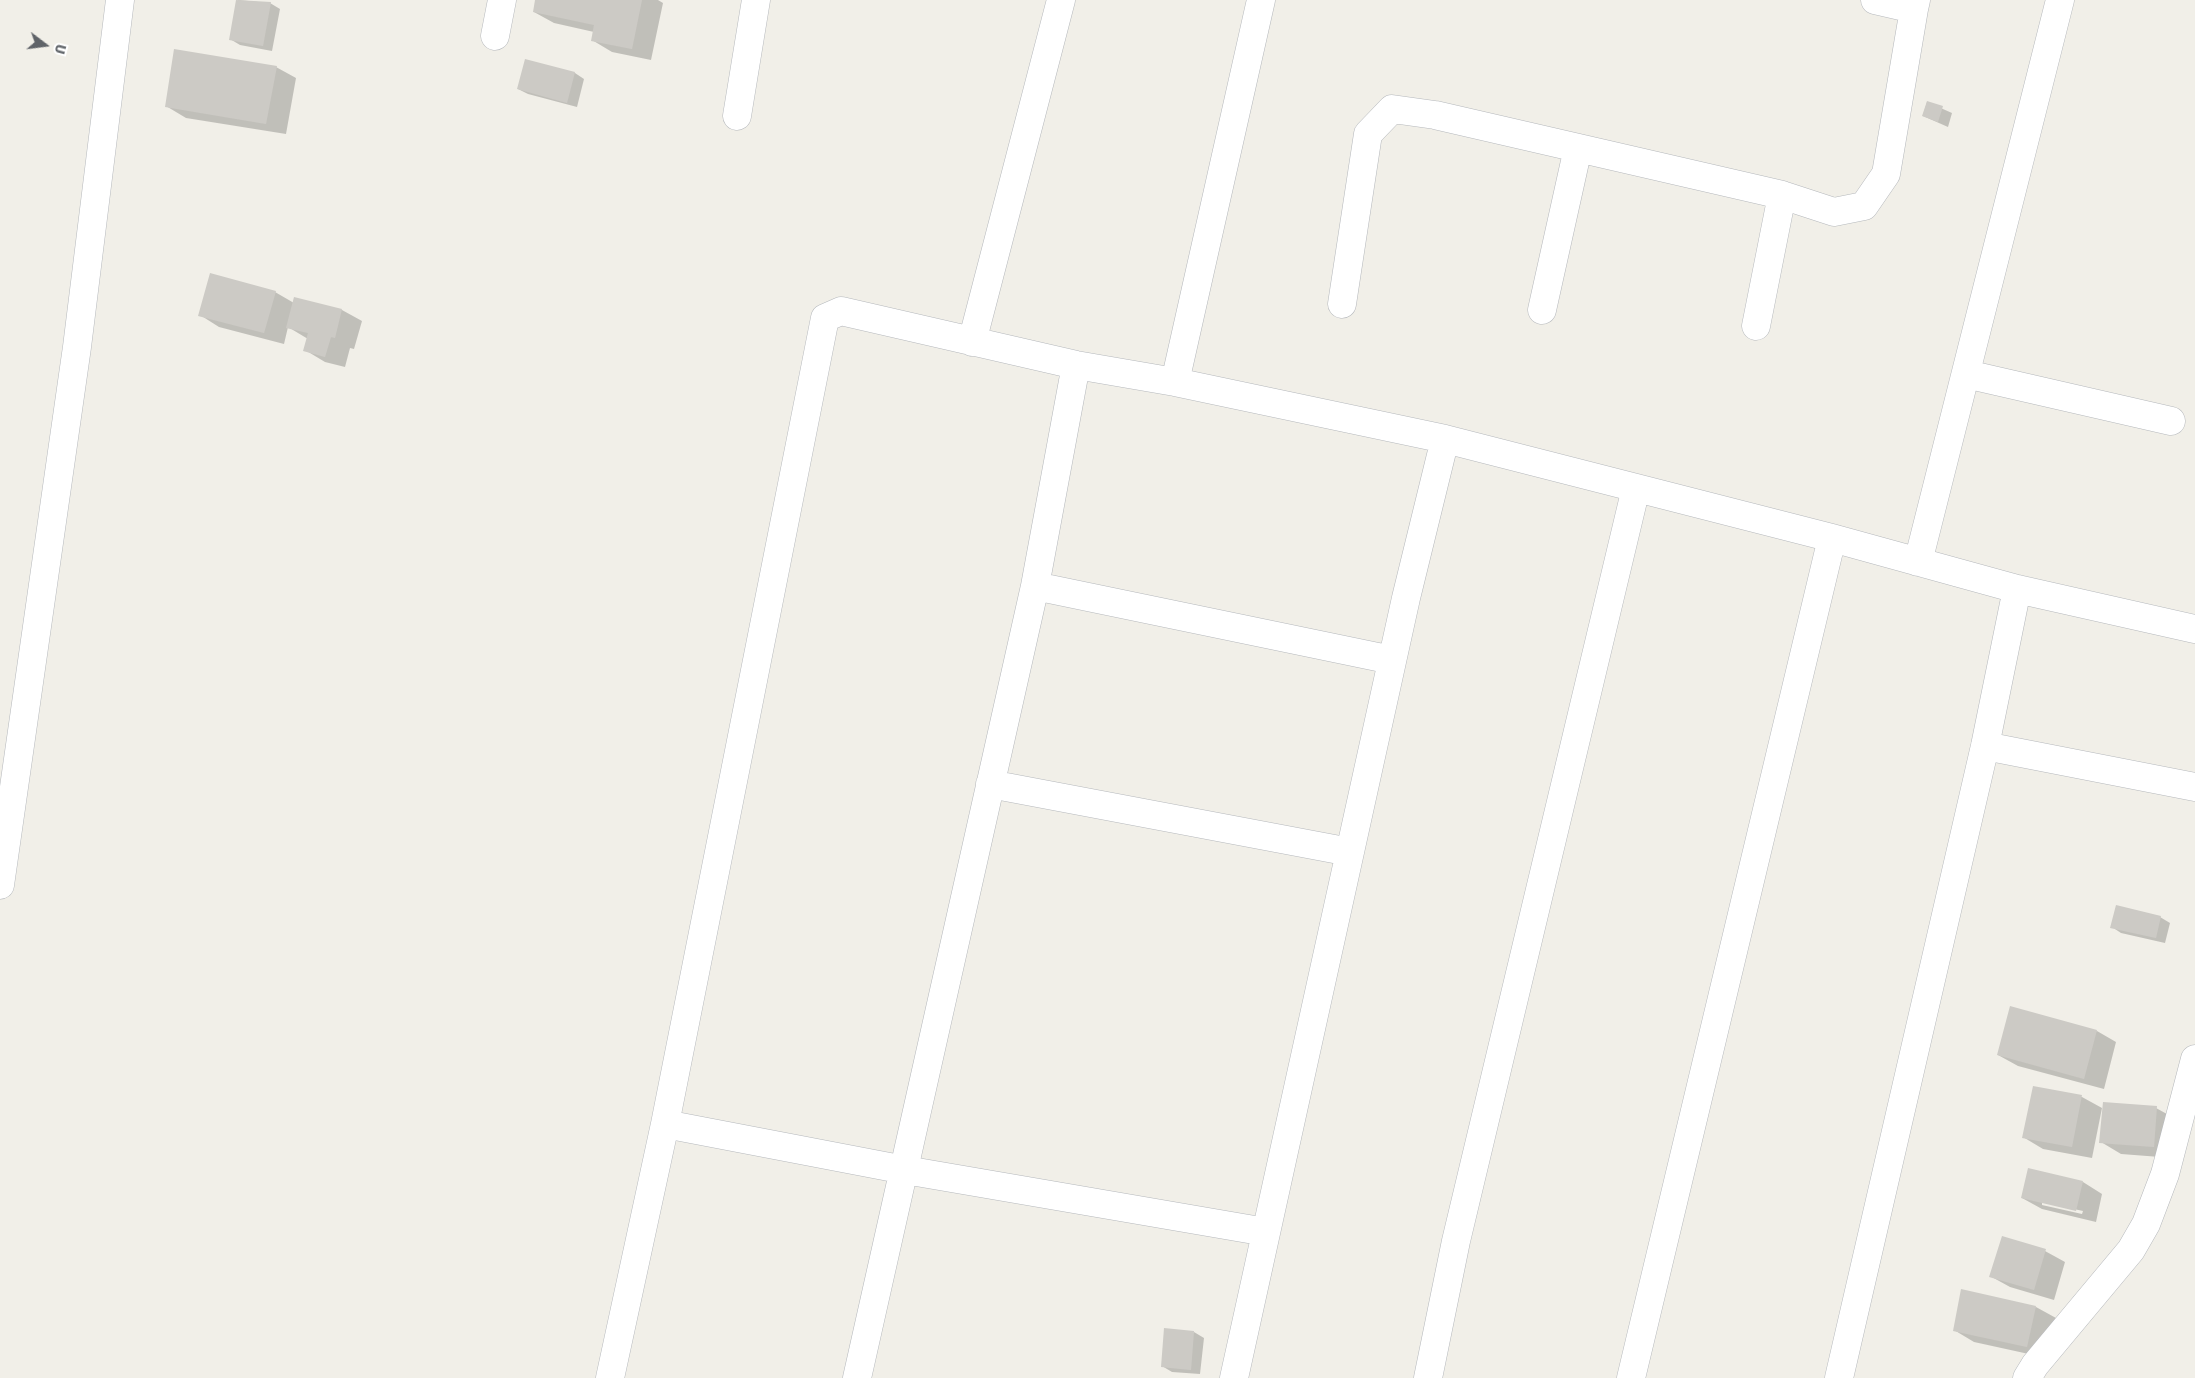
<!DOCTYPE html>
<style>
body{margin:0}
#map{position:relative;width:2195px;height:1378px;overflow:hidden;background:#f1efe8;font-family:"Fira Sans",sans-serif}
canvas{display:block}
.north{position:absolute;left:20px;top:20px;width:50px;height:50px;-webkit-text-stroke:4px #fff;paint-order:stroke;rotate:105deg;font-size:14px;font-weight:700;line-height:20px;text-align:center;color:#5f6368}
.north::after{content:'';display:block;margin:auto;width:18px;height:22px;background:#5f6368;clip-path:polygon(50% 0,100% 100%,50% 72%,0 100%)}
</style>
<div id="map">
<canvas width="2195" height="1378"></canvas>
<div class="north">U</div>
</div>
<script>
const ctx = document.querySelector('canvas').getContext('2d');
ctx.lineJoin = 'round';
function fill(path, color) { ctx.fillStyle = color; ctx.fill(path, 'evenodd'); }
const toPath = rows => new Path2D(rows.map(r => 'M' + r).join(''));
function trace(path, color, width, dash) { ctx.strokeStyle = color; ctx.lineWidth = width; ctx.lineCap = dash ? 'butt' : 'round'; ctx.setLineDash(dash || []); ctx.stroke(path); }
fill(toPath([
 [238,0,270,3,280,9,272,51,240,45,230,39],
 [537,0,658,0,663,3,651,60,612,52,592,40,594,32,554,23,534,12],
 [526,60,575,73,584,79,577,107,528,94,518,89],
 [276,67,296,78,286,134,186,118,166,106],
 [1927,102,1952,113,1948,127,1923,116],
 [275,292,294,303,295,298,342,310,362,321,354,349,350,348,345,367,325,362,305,350,308,339,288,327,284,344,219,327,200,315],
 [2160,917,2170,923,2165,943,2121,933,2112,927],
 [2097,1031,2116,1042,2104,1089,2018,1066,1998,1055],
 [2034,1088,2082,1097,2102,1108,2092,1158,2043,1149,2023,1137],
 [2156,1108,2176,1119,2173,1158,2121,1154,2101,1142],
 [2083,1182,2102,1194,2096,1222,2042,1209,2022,1198],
 [2042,1202,2083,1211,2082,1214,2042,1205],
 [2045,1251,2065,1262,2054,1300,2010,1287,1990,1276],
 [2036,1307,2056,1318,2047,1358,1974,1342,1954,1330],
 [1194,1332,1204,1338,1200,1374,1172,1372,1162,1366]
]), '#0003');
fill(toPath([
 [236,0,271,2,263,46,229,40],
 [535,0,642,0,632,49,591,41,594,25,533,12],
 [174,49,277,66,266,124,165,107],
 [525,59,575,72,567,103,517,89],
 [1927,101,1943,106,1938,122,1922,116],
 [210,273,276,291,264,333,198,316],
 [294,297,342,309,335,338,331,337,325,357,303,351,308,333,286,328],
 [2116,905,2161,916,2156,938,2110,928],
 [2010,1006,2097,1030,2084,1079,1997,1055],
 [2033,1086,2082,1095,2072,1147,2022,1138],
 [2103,1102,2157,1106,2154,1147,2099,1143],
 [2028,1168,2083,1181,2076,1211,2021,1198],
 [2002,1236,2046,1249,2034,1290,1989,1277],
 [1961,1289,2036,1306,2027,1347,1953,1331],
 [1164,1328,1194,1331,1191,1370,1161,1367]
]), '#cccac5');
const minor = toPath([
 [1875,0,1914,9,1916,0],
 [495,36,502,0],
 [737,116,756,0],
 [1342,304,1368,134,1392,109,1435,115,1782,195,1834,212,1864,206,1886,174,1914,9],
 [1542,310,1578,148],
 [1756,326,1782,195],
 [972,342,1061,0],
 [1966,374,2171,421],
 [1175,382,1261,0],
 [1918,562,2060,0],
 [1035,586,1392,660],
 [1985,746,2195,787],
 [990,784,1350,852],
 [665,1124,905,1170,1266,1232],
 [610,1378,665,1124,825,318,841,311,1076,365,1175,382,1445,439,1832,538,2017,589,2195,629],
 [857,1378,1035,586,1076,365],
 [1234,1378,1406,598,1445,439],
 [1428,1378,1456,1241,1636,488],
 [1631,1378,1832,538],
 [1839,1378,1985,746,2017,589],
 [2027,1378,2035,1365,2131,1250,2146,1224,2165,1174,2195,1059]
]);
const tertiary = toPath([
 [0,885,77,347,120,0]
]);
trace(minor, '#b5b8bc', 29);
trace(tertiary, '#b5b8bc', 29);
trace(minor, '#fff', 28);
trace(tertiary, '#fff', 28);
</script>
